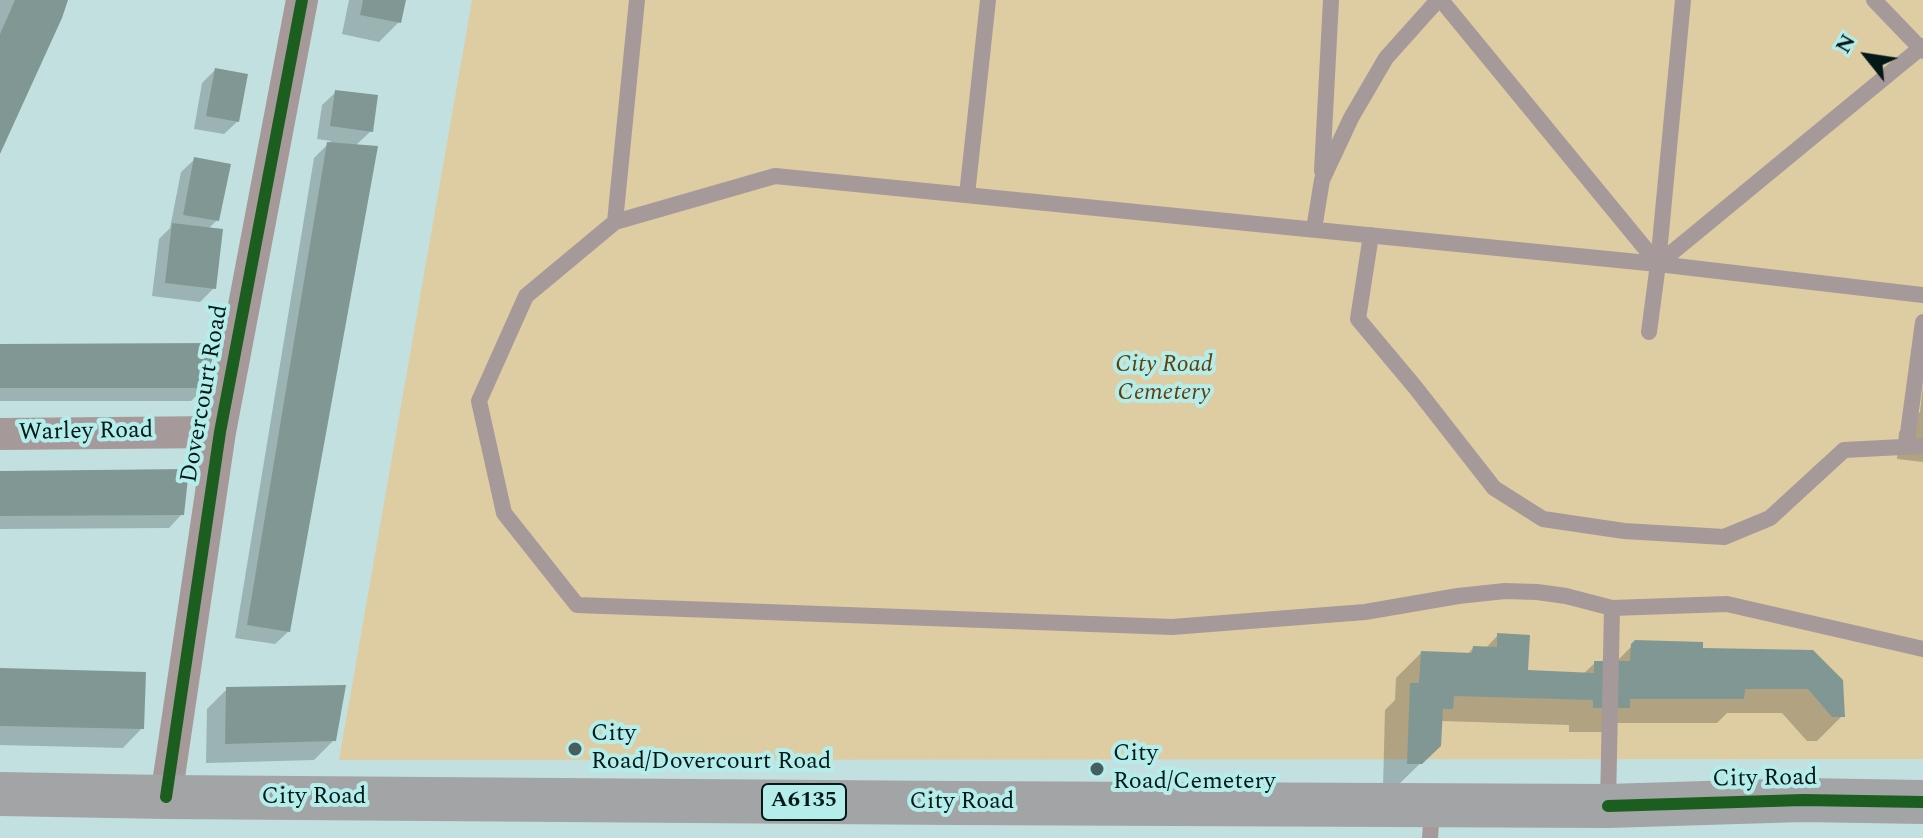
<!DOCTYPE html>
<style>
body{margin:0}
#map{position:relative;width:1923px;height:838px;overflow:hidden;background:#c2e0df;font-family:Spectral,serif}
canvas{display:block}
.north{position:absolute;left:1827px;top:16px;width:80px;height:80px;-webkit-text-stroke:6px #b5edeb;paint-order:stroke;rotate:300deg;font-size:22px;font-weight:700;line-height:32px;text-align:center;color:#031918}
.north::after{content:'';display:block;margin:auto;width:28px;height:36px;background:#031918;clip-path:polygon(50% 0,100% 100%,50% 72%,0 100%)}
</style>
<div id="map">
<canvas width="1923" height="838"></canvas>
<div class="north">N</div>
</div>
<script>
const ctx = document.querySelector('canvas').getContext('2d');
ctx.lineJoin = 'round';
function fill(path, color) { ctx.fillStyle = color; ctx.fill(path, 'evenodd'); }
const toPath = rows => new Path2D(rows.map(r => 'M' + r).join(''));
function trace(path, color, width, dash) { ctx.strokeStyle = color; ctx.lineWidth = width; ctx.lineCap = dash ? 'butt' : 'round'; ctx.setLineDash(dash || []); ctx.stroke(path); }
function write(font, color, halo, rows, align = 'center') {
  ctx.font = font + ' Spectral,serif'; ctx.lineWidth = 8; ctx.setLineDash([]); ctx.textBaseline = 'middle'; ctx.strokeStyle = halo; ctx.fillStyle = color; for (const [text, x, y, turn = 0] of rows) {
    ctx.save(); ctx.translate(x, y); ctx.rotate((+turn || 0) * Math.PI / 180); ctx.textAlign = isNaN(turn) ? turn : align; if (halo) ctx.strokeText(text, 0, 0); ctx.fillText(text, 0, 0); ctx.restore();
  }
}
fill(toPath([
 [472,0,1923,0,1923,759,339,760]
]), '#decca2');
fill(toPath([
 [0,0,66,0,0,149],
 [349,0,404,0,399,22,379,42,342,34],
 [215,70,238,121,224,134,194,129,202,83],
 [336,92,371,131,355,146,289,631,275,644,235,638,314,158,331,141,317,139,322,105],
 [195,159,217,220,208,229,214,288,200,302,152,296,159,239,170,228,181,172],
 [0,346,205,387,191,401,0,401],
 [1923,385,1923,462,1897,459,1899,432,1920,412],
 [0,473,182,514,169,528,0,529],
 [1498,635,1526,672,1583,674,1595,663,1615,663,1636,642,1700,650,1812,652,1842,716,1817,741,1807,741,1782,713,1727,713,1717,723,1612,723,1603,732,1569,732,1569,725,1441,721,1439,745,1395,788,1383,788,1385,710,1395,700,1396,678,1421,653,1467,655,1473,648,1485,649],
 [0,670,142,728,123,748,0,745],
 [227,689,334,740,314,760,206,763,207,709]
]), '#0003');
fill(toPath([
 [15,0,68,0,62,18,0,154,0,34],
 [363,0,406,0,401,23,360,15],
 [215,68,248,74,239,122,206,116],
 [335,90,378,95,373,132,330,126],
 [327,142,378,146,290,632,247,625],
 [194,157,231,164,219,221,183,215],
 [172,223,223,229,216,289,165,283],
 [215,343,207,388,0,388,0,344],
 [189,469,184,515,0,516,0,471],
 [1497,633,1530,635,1528,670,1594,673,1594,661,1630,661,1631,644,1635,640,1703,642,1703,648,1813,650,1843,680,1845,717,1832,717,1808,689,1745,689,1744,699,1630,699,1630,708,1593,708,1593,700,1454,696,1453,709,1443,709,1441,746,1422,764,1407,764,1410,683,1419,683,1421,651,1472,653,1473,646,1497,647],
 [0,668,146,672,144,729,0,726],
 [346,685,336,741,225,744,226,687]
]), '#819794');
trace(toPath([
 [1441,0,1658,264],
 [1874,0,1923,51],
 [1322,171,1331,0],
 [967,195,988,0],
 [615,222,637,0],
 [1314,229,1322,180,1351,118,1386,58,1438,0],
 [1371,235,1358,319,1415,387,1494,488,1543,519,1624,531,1724,537,1770,518,1844,450,1922,446,1923,447],
 [1658,264,1923,46],
 [1923,295,1658,264,775,176,615,222,526,296,479,401,504,513,577,605,1172,627,1365,612,1458,596,1505,591,1537,592,1566,596,1612,608,1727,604,1923,649],
 [1649,332,1658,264,1683,0],
 [1906,447,1923,322],
 [1608,803,1612,608],
 [1430,838,1432,808]
]), '#a6999a', 16);
trace(toPath([
 [0,434,220,432],
 [166,797,220,432,302,0]
]), '#a6999a', 32);
trace(toPath([
 [0,794,166,797,955,803,1608,806,1803,800,1923,802]
]), '#a3a4a5', 44);
trace(toPath([
 [166,797,220,432,302,0],
 [1608,806,1803,800,1923,802]
]), '#1b5e20', 12);
for (const [x, y, r, color] of [
 [575,749,8,"#465f5e"],
 [1097,769,8,"#465f5e"]
]) { const dot = new Path2D(); dot.arc(x, y, r, 0, 2 * Math.PI); ctx.fillStyle = color; ctx.fill(dot); trace(dot, '#b5edeb', 3); }
for (const [x, y, w] of [
 [804,802,84]
]) { const box = new Path2D(); box.roundRect(x - w / 2, y - 18, w, 36, 6); ctx.fillStyle = '#b5edeb'; ctx.fill(box); trace(box, '#031918', 2); }
write('bold 22px', '#031918', null, [
 ["A6135",804,802]
]);
write('italic 24px', '#603f0b', '#b5edeb', [
 ["City Road",1164,366],
 ["Cemetery",1164,394]
]);
write('24px', '#031918', '#b5edeb', [
 ["Dovercourt Road",206,394,-80],
 ["Warley Road",86,433,-1],
 ["City Road",1765,780,-1],
 ["City Road",314,798],
 ["City Road",962,803]
]);
write('24px', '#031918', '#b5edeb', [
 ["City",591,735],
 ["Road/Dovercourt Road",591,763],
 ["City",1113,755],
 ["Road/Cemetery",1113,783]
], 'left');
</script>
